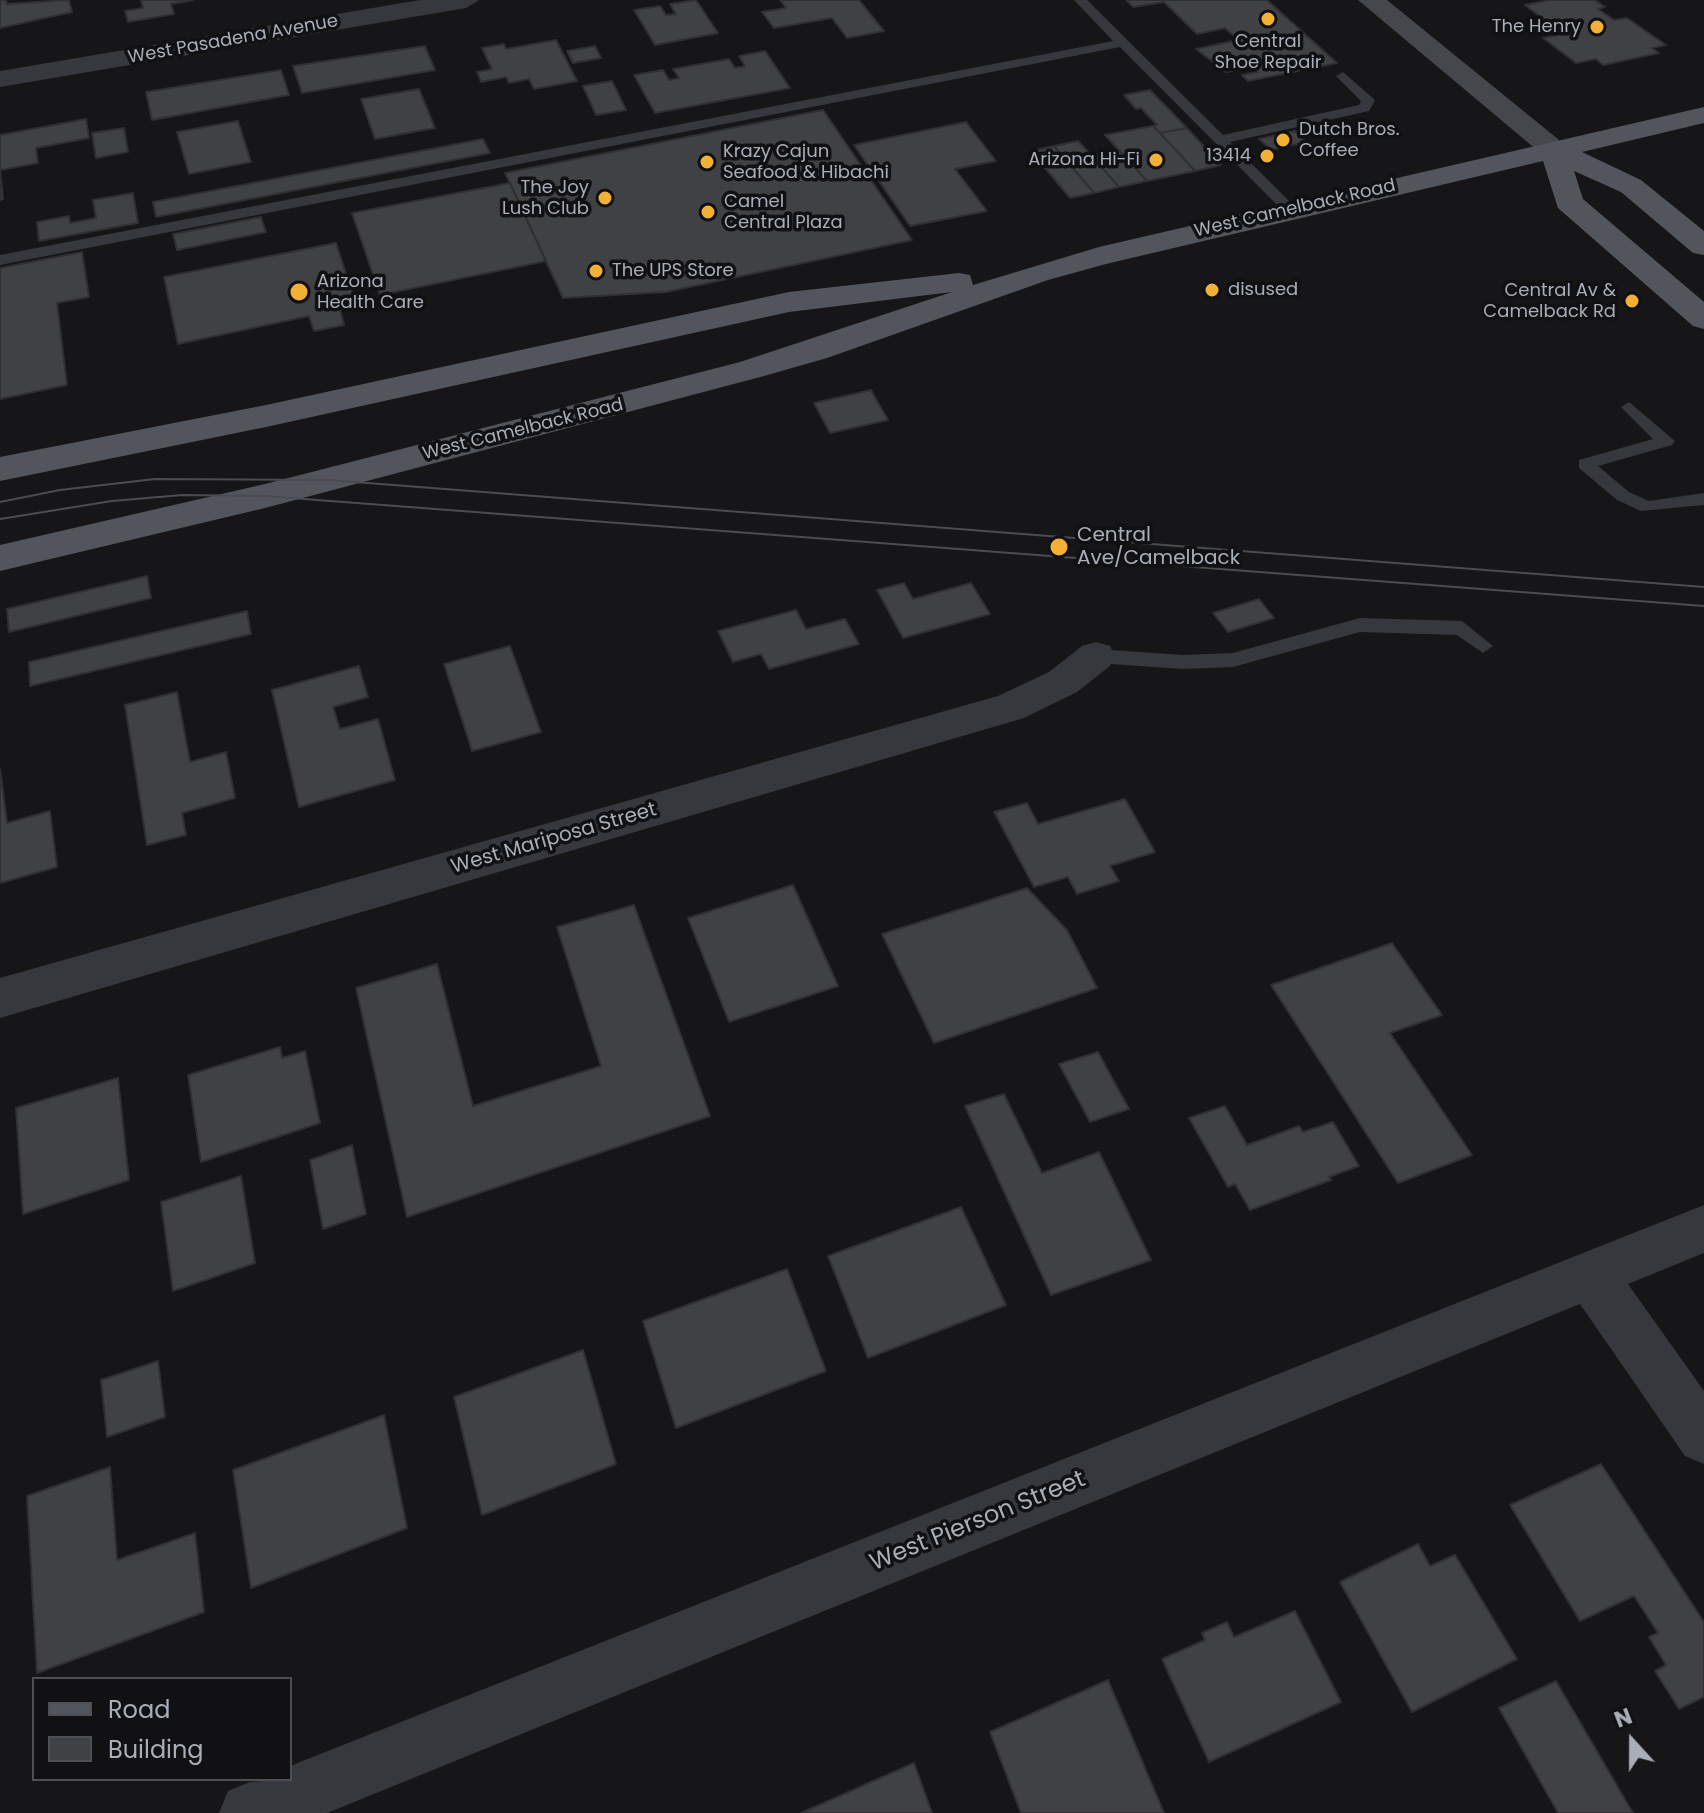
<!DOCTYPE html>
<style>
body{margin:0}
#map{position:relative;width:1704px;height:1813px;overflow:hidden;background:#161618;font-family:Poppins,sans-serif}
canvas{display:block}
.legend{position:absolute;left:32px;top:1677px;width:260px;height:104px;box-sizing:border-box;background:#111113;border:2px solid #4d4f55;margin:0;padding:10px 14px;list-style:none;font-size:24px;color:#a8adb8}
.legend li{display:flex;align-items:center;gap:16px;height:40px}
.legend b{width:40px;border:2px solid #4d4f55}
.north{position:absolute;left:1592px;top:1701px;width:80px;height:80px;-webkit-text-stroke:6px #111113;paint-order:stroke;rotate:339deg;font-size:22px;font-weight:700;line-height:32px;text-align:center;color:#a8adb8}
.north::after{content:'';display:block;margin:auto;width:28px;height:36px;background:#a8adb8;clip-path:polygon(50% 0,100% 100%,50% 72%,0 100%)}
</style>
<div id="map">
<canvas width="1704" height="1813"></canvas>
<ul class="legend">
<li><b style="height:10px;background:#53555c"></b>Road</li>
<li><b style="height:22px;background:#404145"></b>Building</li>
</ul>
<div class="north">N</div>
</div>
<script>
const ctx = document.querySelector('canvas').getContext('2d');
ctx.lineJoin = 'round';
function fill(path, color) { ctx.fillStyle = color; ctx.fill(path, 'evenodd'); }
const toPath = rows => new Path2D(rows.map(r => 'M' + r).join(''));
function trace(path, color, width, dash) { ctx.strokeStyle = color; ctx.lineWidth = width; ctx.lineCap = dash ? 'butt' : 'round'; ctx.setLineDash(dash || []); ctx.stroke(path); }
function write(font, color, halo, rows, align = 'center') {
  ctx.font = font + ' Poppins,sans-serif'; ctx.lineWidth = 7; ctx.setLineDash([]); ctx.textBaseline = 'middle'; ctx.strokeStyle = halo; ctx.fillStyle = color; for (const [text, x, y, turn = 0] of rows) {
    ctx.save(); ctx.translate(x, y); ctx.rotate((+turn || 0) * Math.PI / 180); ctx.textAlign = isNaN(turn) ? turn : align; if (halo) ctx.strokeText(text, 0, 0); ctx.fillText(text, 0, 0); ctx.restore();
  }
}
const building = toPath([
 [0,0,6,0,7,4,69,0,72,12,0,28,0,0],
 [141,0,193,0,171,4,174,14,128,22,125,11,143,8,141,0],
 [696,0,718,33,655,45,634,10,660,6,666,15,676,14,670,4,696,0],
 [780,0,859,0,884,31,847,38,832,18,774,28,762,12,786,8,780,0],
 [1126,0,1267,0,1337,63,1248,81,1242,75,1258,72,1252,67,1226,72,1196,49,1238,40,1225,28,1197,34,1164,2,1133,7,1126,0],
 [1550,0,1595,0,1605,7,1598,9,1614,20,1627,18,1666,45,1652,48,1659,53,1603,65,1596,59,1576,63,1543,38,1563,34,1525,5,1550,0],
 [556,40,577,81,534,89,529,79,509,83,506,77,481,82,477,72,492,69,482,48,504,44,506,49,556,40],
 [425,46,435,70,302,93,293,66,425,46],
 [595,46,601,58,573,63,567,51,595,46],
 [765,51,790,88,655,113,634,75,663,70,669,80,679,78,673,69,729,59,735,68,745,66,739,56,765,51],
 [281,70,289,95,152,120,146,92,281,70],
 [612,81,626,110,596,115,583,86,612,81],
 [419,89,435,128,375,139,361,99,419,89],
 [1150,90,1187,128,1160,133,1153,126,1157,125,1141,108,1136,109,1124,95,1150,90],
 [823,110,912,240,666,292,563,298,505,173,823,110],
 [86,119,89,138,36,148,38,163,0,170,3,199,0,200,0,135,86,119],
 [238,121,251,162,189,174,177,132,238,121],
 [966,122,996,161,955,169,987,211,910,226,854,145,966,122],
 [1153,126,1160,133,1195,171,1147,181,1105,135,1153,126],
 [124,128,128,152,96,158,92,133,124,128],
 [1187,128,1221,165,1195,171,1160,133,1187,128],
 [1295,131,1306,142,1271,150,1259,139,1295,131],
 [483,139,490,153,156,217,153,202,483,139],
 [1078,141,1091,155,1119,187,1094,193,1054,146,1078,141],
 [1054,146,1094,193,1070,198,1031,151,1054,146],
 [1118,149,1147,181,1119,187,1091,155,1118,149],
 [510,183,546,261,380,295,352,213,510,183],
 [133,193,138,223,39,241,37,222,69,216,70,223,96,218,93,200,133,193],
 [261,217,266,232,177,250,173,234,261,217],
 [336,243,357,307,340,310,344,325,314,331,309,316,178,344,164,277,336,243],
 [82,252,89,297,57,303,67,385,0,399,0,268,82,252],
 [871,390,888,420,830,433,814,403,871,390],
 [147,576,151,598,9,632,7,609,147,576],
 [904,583,913,599,971,583,990,614,903,638,877,590,904,583],
 [1259,599,1274,618,1228,632,1213,613,1259,599],
 [796,610,806,629,845,619,859,644,769,669,761,654,733,662,718,631,796,610],
 [247,611,251,634,30,686,29,662,247,611],
 [510,646,541,732,472,751,444,664,510,646],
 [359,666,368,697,333,707,340,729,378,719,395,780,299,807,272,690,359,666],
 [177,692,190,762,226,752,235,798,182,813,186,835,147,845,125,705,177,692],
 [0,769,7,823,50,811,57,867,0,883,0,769],
 [1125,799,1155,852,1110,866,1119,881,1077,894,1068,877,1034,887,994,812,1027,803,1038,824,1125,799],
 [793,885,838,986,729,1022,688,918,793,885],
 [1027,888,1067,930,1097,988,934,1043,882,934,1027,888],
 [634,905,710,1116,407,1217,356,988,437,964,473,1106,601,1066,557,927,634,905],
 [1392,943,1442,1015,1390,1033,1472,1155,1398,1183,1271,985,1392,943],
 [280,1047,282,1058,305,1051,320,1123,201,1162,188,1075,280,1047],
 [1098,1052,1129,1109,1090,1122,1059,1064,1098,1052],
 [118,1078,129,1180,23,1214,16,1108,118,1078],
 [1004,1094,1042,1173,1099,1152,1151,1260,1051,1295,965,1106,1004,1094],
 [1225,1106,1247,1145,1299,1126,1303,1132,1333,1122,1359,1166,1329,1177,1331,1180,1250,1210,1235,1184,1228,1187,1189,1118,1225,1106],
 [352,1145,366,1214,323,1229,310,1160,352,1145],
 [241,1176,255,1263,173,1291,161,1202,241,1176],
 [961,1207,1006,1305,868,1358,828,1256,961,1207],
 [787,1269,826,1371,676,1428,643,1321,787,1269],
 [583,1350,616,1464,482,1515,454,1397,583,1350],
 [158,1361,165,1417,107,1437,101,1380,158,1361],
 [384,1415,407,1528,251,1588,233,1470,384,1415],
 [1601,1464,1704,1622,1704,1697,1679,1709,1655,1671,1666,1665,1649,1637,1658,1633,1634,1596,1580,1621,1510,1505,1601,1464],
 [110,1467,117,1560,195,1533,204,1612,37,1673,27,1496,110,1467],
 [1418,1544,1430,1566,1455,1555,1517,1659,1412,1712,1340,1582,1418,1544],
 [1295,1611,1341,1702,1209,1762,1162,1659,1205,1640,1202,1633,1227,1622,1234,1637,1295,1611],
 [1108,1680,1164,1813,1021,1813,990,1732,1108,1680],
 [1556,1681,1633,1813,1558,1813,1499,1708,1556,1681],
 [914,1763,932,1813,801,1813,914,1763]
]);
fill(building, '#404145');
trace(building, '#303034', 2);
fill(toPath([
 [1074,0,1087,0,1223,135,1359,105,1361,101,1336,76,1343,72,1375,100,1369,111,1230,142,1295,207,1297,210,1290,214,1285,213,1120,47,0,265,0,255,1113,41,1074,0],
 [1629,402,1675,441,1672,445,1598,466,1629,492,1649,501,1704,493,1704,505,1641,511,1617,500,1579,468,1579,460,1653,439,1621,407,1629,402],
 [1360,618,1462,621,1493,646,1483,653,1457,635,1360,632,1233,667,1183,669,1096,663,1086,656,1096,649,1183,655,1233,653,1360,618]
]), '#37383d');
fill(toPath([
 [420,0,479,0,466,8,0,87,0,71,420,0],
 [1096,642,1110,646,1115,656,1110,666,1077,692,1024,718,0,1018,0,978,998,696,1049,672,1082,646,1096,642],
 [1704,1205,1704,1253,1628,1284,1704,1391,1704,1464,1685,1456,1580,1304,327,1813,219,1813,228,1791,250,1782,290,1779,290,1766,1704,1205]
]), '#37383d');
fill(toPath([
 [1358,0,1387,0,1564,144,1568,150,1564,156,1544,156,1358,0]
]), '#45474d');
fill(toPath([
 [1704,107,1704,123,1582,152,1641,180,1704,231,1704,255,1693,253,1621,192,1574,171,1583,199,1704,302,1704,329,1693,326,1558,208,1543,161,1106,264,1048,280,827,358,764,376,265,508,0,571,0,545,265,484,740,362,952,292,789,312,266,427,0,481,0,457,266,405,789,292,959,273,970,275,973,285,1099,247,1704,107]
]), '#53555c');
trace(toPath([
 [0,502,60,490,155,479,329,480,1704,587],
 [0,519,112,501,182,495,265,496,1704,606]
]), '#4a4c52', 2);
for (const [x, y, r, color] of [
 [1268,19,8,"#f2b134"],
 [1597,27,8,"#f2b134"],
 [1283,140,8,"#f2b134"],
 [1267,156,8,"#f2b134"],
 [1156,160,8,"#f2b134"],
 [707,162,8,"#f2b134"],
 [605,198,8,"#f2b134"],
 [708,212,8,"#f2b134"],
 [596,271,8,"#f2b134"],
 [1212,290,8,"#f2b134"],
 [299,292,10,"#f2b134"],
 [1632,301,8,"#f2b134"],
 [1059,547,10,"#f2b134"]
]) { const dot = new Path2D(); dot.arc(x, y, r, 0, 2 * Math.PI); ctx.fillStyle = color; ctx.fill(dot); trace(dot, '#111113', 3); }
write('18px', '#a8adb8', '#111113', [
 ["The Henry",1581,27,"right"],
 ["Central",1268,42,"center"],
 ["Shoe Repair",1268,63,"center"],
 ["Dutch Bros.",1299,130],
 ["Coffee",1299,151],
 ["Krazy Cajun",723,152],
 ["Seafood & Hibachi",723,173],
 ["13414",1251,156,"right"],
 ["Arizona Hi-Fi",1140,160,"right"],
 ["The Joy",589,188,"right"],
 ["Lush Club",589,209,"right"],
 ["Camel",724,202],
 ["Central Plaza",724,223],
 ["The UPS Store",612,271],
 ["Arizona",317,282],
 ["Health Care",317,303],
 ["disused",1228,290],
 ["Central Av &",1616,291,"right"],
 ["Camelback Rd",1616,312,"right"]
], 'left');
write('18px', '#a8adb8', '#111113', [
 ["West Pasadena Avenue",233,40,-10],
 ["West Camelback Road",1295,209,-13],
 ["West Camelback Road",523,430,-14]
]);
write('20px', '#a8adb8', '#111113', [
 ["Central",1077,536],
 ["Ave/Camelback",1077,559]
], 'left');
write('20px', '#a8adb8', '#111113', [
 ["West Mariposa Street",554,839,-16]
]);
write('24px', '#a8adb8', '#111113', [
 ["West Pierson Street",978,1522,-22]
]);
</script>
